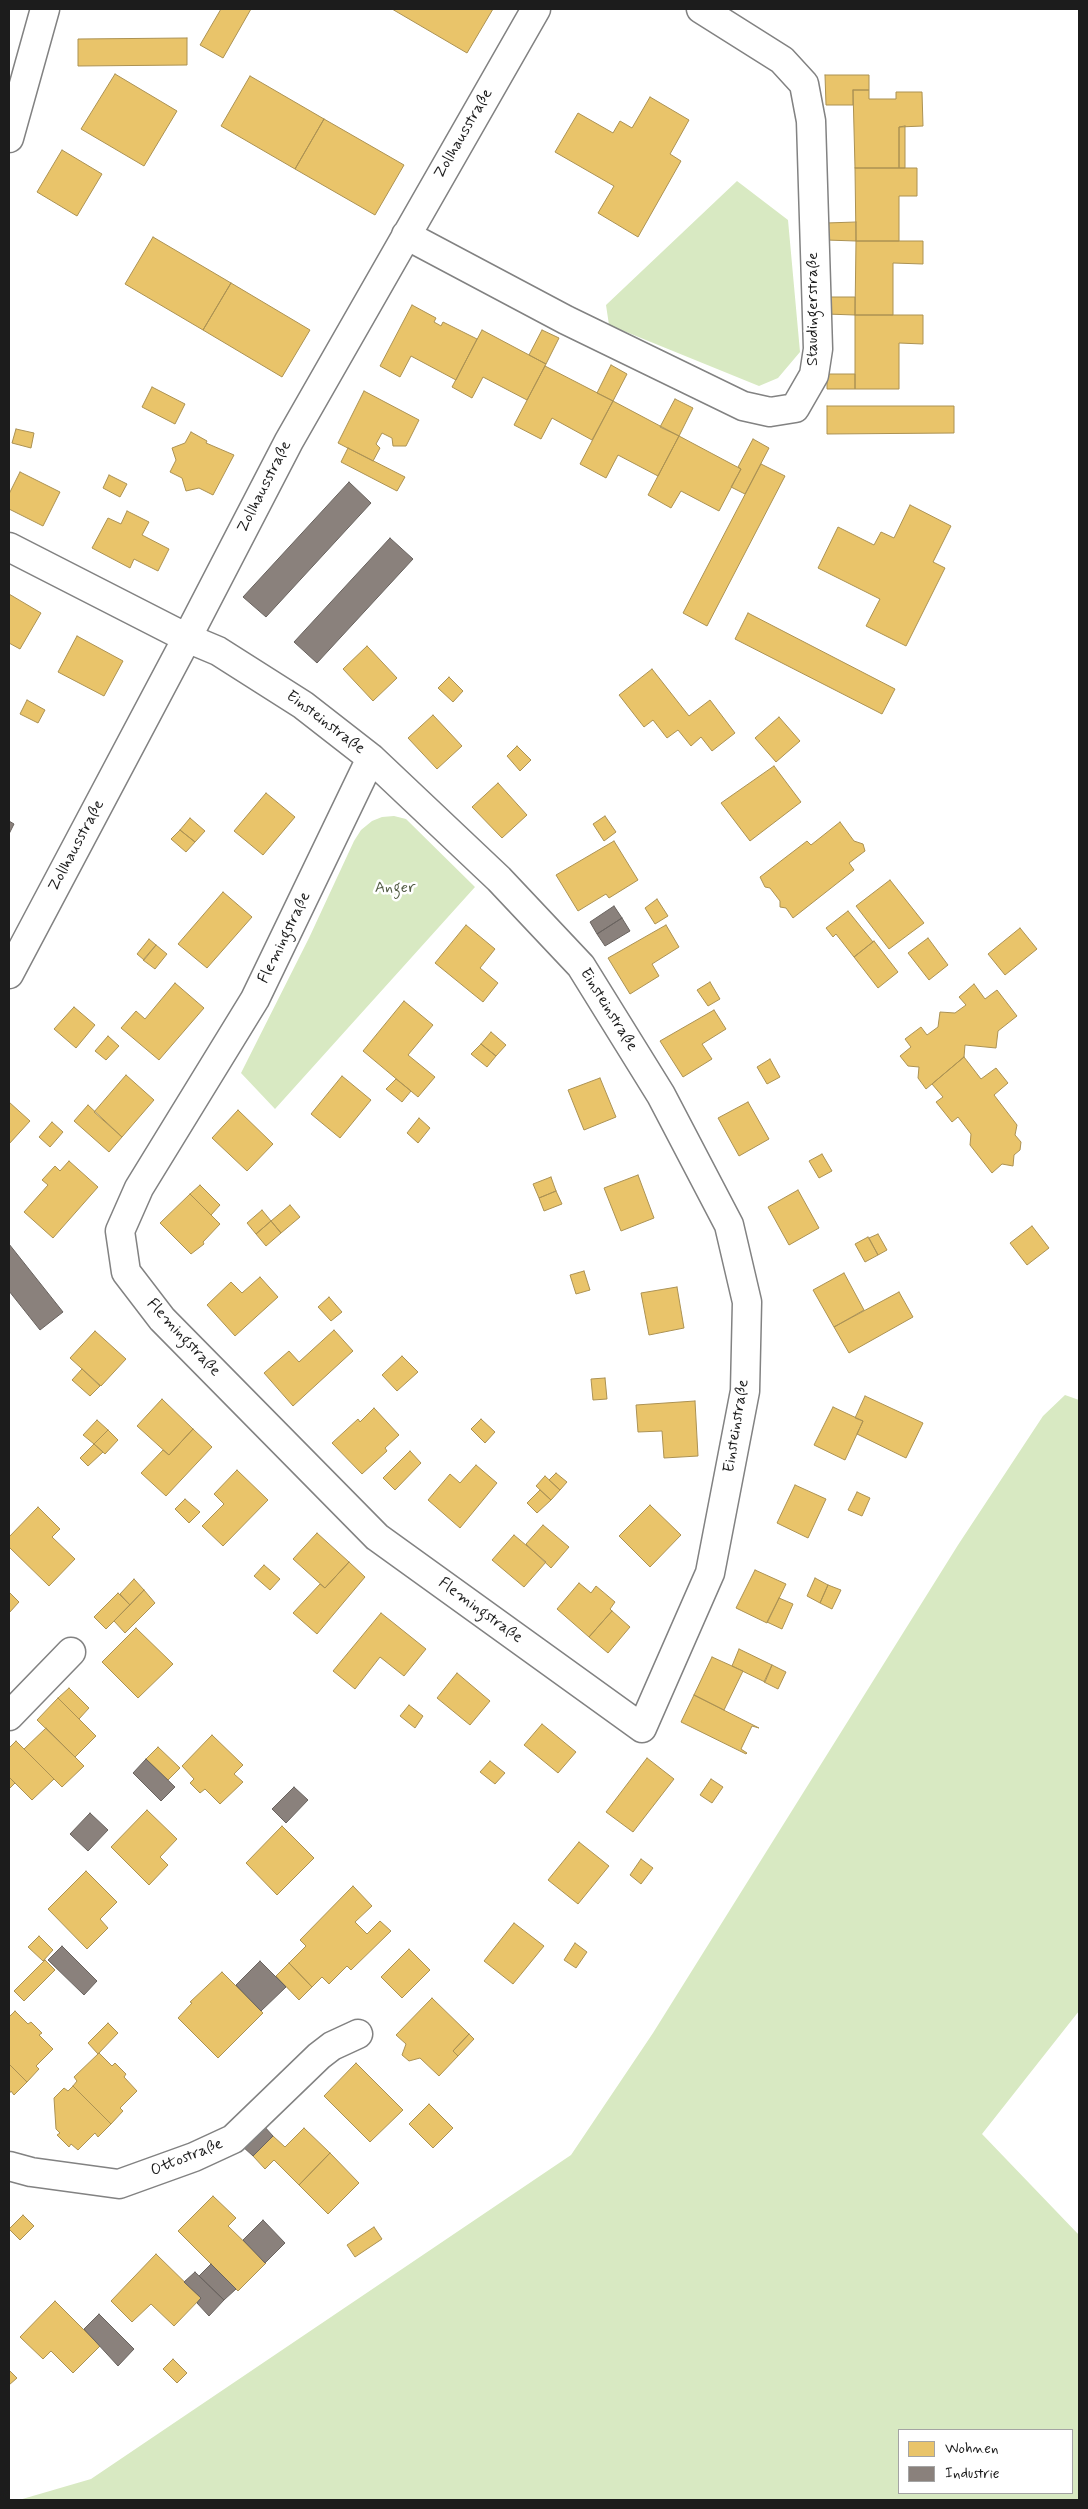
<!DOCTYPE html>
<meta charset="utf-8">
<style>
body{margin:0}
#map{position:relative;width:1088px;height:2509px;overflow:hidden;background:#fff;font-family:Mynerve,sans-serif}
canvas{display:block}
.frame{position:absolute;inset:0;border:10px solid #1c1c1c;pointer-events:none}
.legend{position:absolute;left:898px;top:2429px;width:175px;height:65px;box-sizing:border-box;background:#fff;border:1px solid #a4a4a4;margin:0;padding:6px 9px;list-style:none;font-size:15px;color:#1c1c1c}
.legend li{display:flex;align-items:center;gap:10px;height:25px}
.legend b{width:25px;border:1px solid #a4a4a4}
</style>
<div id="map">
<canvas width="1088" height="2509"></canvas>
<div class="frame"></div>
<ul class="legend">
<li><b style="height:14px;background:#e9c46a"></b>Wohnen</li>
<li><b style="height:14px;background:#8a817c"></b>Industrie</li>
</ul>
</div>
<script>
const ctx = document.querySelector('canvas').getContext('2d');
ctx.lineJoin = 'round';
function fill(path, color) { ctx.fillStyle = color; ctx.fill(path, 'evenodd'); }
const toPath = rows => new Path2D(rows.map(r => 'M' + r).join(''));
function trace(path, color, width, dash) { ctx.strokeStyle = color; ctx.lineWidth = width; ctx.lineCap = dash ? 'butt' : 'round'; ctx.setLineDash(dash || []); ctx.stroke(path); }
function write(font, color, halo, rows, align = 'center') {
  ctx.font = font + ' Mynerve,sans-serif'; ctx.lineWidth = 5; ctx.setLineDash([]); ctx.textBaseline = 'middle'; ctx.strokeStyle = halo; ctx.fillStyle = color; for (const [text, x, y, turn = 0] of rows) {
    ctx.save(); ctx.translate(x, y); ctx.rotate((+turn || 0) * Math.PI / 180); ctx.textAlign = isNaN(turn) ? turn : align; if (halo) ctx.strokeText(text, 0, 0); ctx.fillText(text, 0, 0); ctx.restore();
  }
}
fill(toPath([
 [737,181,788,220,800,352,778,378,759,386,609,325,606,305],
 [394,816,406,819,475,887,275,1109,241,1073,309,938,354,841,361,830,372,821,382,817],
 [1065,1395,1079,1400,1079,2011,982,2134,1079,2235,1079,2500,19,2500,91,2479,571,2155,653,2033,958,1545,1043,1416],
 [899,2430,1072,2430,1072,2493,899,2493]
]), '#d8e9c2');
const homes = toPath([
 [221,9,251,9,223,58,200,45,221,9],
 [392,9,493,9,467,53,392,9],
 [187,38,187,65,78,66,78,39,187,38],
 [115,74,177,111,144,166,81,129,115,74],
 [825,75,869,75,869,90,853,90,853,105,826,105,825,75],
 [250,76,324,119,295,169,221,126,250,76],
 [853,90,869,90,869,99,896,99,896,92,922,92,923,126,899,127,899,168,855,168,853,90],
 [650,97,689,120,670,154,681,161,638,237,598,213,614,186,555,152,578,113,613,133,620,121,632,128,650,97],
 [324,119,404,165,375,215,295,169,324,119],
 [905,126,905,168,899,168,899,127,905,126],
 [62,150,102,174,77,216,37,192,62,150],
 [855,168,917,168,917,196,899,196,899,241,856,241,855,168],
 [856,222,856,241,826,240,826,223,856,222],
 [153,237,231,283,203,330,125,284,153,237],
 [856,241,923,241,923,264,893,263,893,315,855,315,856,241],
 [231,283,310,330,282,377,203,330,231,283],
 [826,297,855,297,855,315,826,314,826,297],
 [412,305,436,318,434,322,441,326,443,322,477,339,456,380,411,356,400,377,380,366,412,305],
 [855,315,923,315,923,344,899,343,899,389,855,389,855,315],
 [482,330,546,364,527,400,483,377,472,398,452,387,482,330],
 [542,330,559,338,546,364,529,355,542,330],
 [611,365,627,374,613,401,597,393,611,365],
 [545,366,613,401,592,440,552,418,541,439,514,425,545,366],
 [827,374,855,374,855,389,827,389,827,374],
 [152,387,185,404,175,424,142,407,152,387],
 [364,391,419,420,406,446,393,446,392,438,382,433,376,444,380,448,373,461,338,443,364,391],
 [675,399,693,408,679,436,660,427,675,399],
 [613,401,679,436,658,476,618,455,606,478,580,464,613,401],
 [827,406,954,406,954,433,827,434,827,406],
 [16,429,34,433,31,448,12,443,16,429],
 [191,432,207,441,206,443,234,455,213,495,199,488,186,491,182,478,170,472,176,460,172,448,185,443,191,432],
 [679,436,741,469,719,511,681,491,671,508,648,495,679,436],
 [753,439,769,448,745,494,731,487,741,469,738,467,753,439],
 [348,448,405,477,397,491,341,462,348,448],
 [761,464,785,476,707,626,683,613,761,464],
 [20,472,60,492,43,526,9,509,9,494,20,472],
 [109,475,127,484,120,497,103,488,109,475],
 [910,505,951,526,933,562,945,568,906,646,866,626,880,599,818,568,838,527,874,545,881,532,894,538,910,505],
 [127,511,149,522,142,535,169,549,158,571,134,559,130,568,92,548,108,518,121,524,127,511],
 [9,594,41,613,20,649,9,643,9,594],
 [748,613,895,689,882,714,735,639,748,613],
 [77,636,123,661,104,696,58,672,77,636],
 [367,646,397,678,373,701,343,669,367,646],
 [652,669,689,716,710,700,735,733,712,751,701,737,691,746,678,730,667,738,653,720,644,727,619,695,652,669],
 [449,677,463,691,453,702,438,688,449,677],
 [27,700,45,710,38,723,20,714,27,700],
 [433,715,462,746,437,769,408,738,433,715],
 [779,717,800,741,776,762,755,738,779,717],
 [517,746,531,760,520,771,507,756,517,746],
 [774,766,801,802,750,841,721,803,774,766],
 [498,783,527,815,502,838,472,807,498,783],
 [266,793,295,817,263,855,234,831,266,793],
 [605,816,616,832,604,841,593,824,605,816],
 [190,818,205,831,195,842,180,830,190,818],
 [840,822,854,841,863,844,865,851,849,863,854,870,793,918,786,908,780,907,780,901,770,888,765,887,760,877,807,841,811,845,840,822],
 [180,830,195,842,186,852,171,839,180,830],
 [614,841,638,880,609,898,606,894,578,911,556,875,614,841],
 [890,880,924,923,889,949,856,906,890,880],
 [223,892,252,917,207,968,178,944,223,892],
 [657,899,668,916,655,924,645,908,657,899],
 [848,911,873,942,854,957,836,934,833,937,826,928,848,911],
 [466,925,495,949,480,968,498,983,483,1002,435,963,466,925],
 [666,925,679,947,652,964,659,976,630,994,608,958,666,925],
 [1020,928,1037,949,1005,975,988,954,1020,928],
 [928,938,948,965,929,980,908,953,928,938],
 [149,939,156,945,144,960,137,954,149,939],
 [874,941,898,972,878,988,854,957,874,941],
 [156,945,167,954,155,969,143,960,156,945],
 [710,982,720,999,708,1006,697,990,710,982],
 [175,983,204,1008,159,1060,121,1028,136,1011,145,1019,175,983],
 [974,984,985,999,997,990,1017,1016,998,1031,996,1048,965,1045,964,1057,926,1089,918,1078,919,1067,908,1066,900,1056,911,1047,905,1039,921,1027,927,1035,938,1027,940,1012,955,1013,966,1005,959,997,974,984],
 [404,1001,433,1025,408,1055,435,1077,418,1097,363,1051,404,1001],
 [74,1007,95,1025,76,1048,54,1029,74,1007],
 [714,1010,726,1029,702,1044,712,1059,683,1077,660,1041,714,1010],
 [491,1032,506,1045,496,1056,481,1044,491,1032],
 [108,1036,119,1046,106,1060,95,1051,108,1036],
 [481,1044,496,1056,487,1067,471,1054,481,1044],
 [964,1057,981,1079,996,1068,1008,1083,994,1095,1017,1125,1015,1135,1021,1142,1020,1150,1014,1155,1013,1166,1002,1164,992,1173,970,1145,971,1134,958,1117,952,1122,936,1102,943,1097,932,1084,964,1057],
 [770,1059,780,1077,767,1084,757,1067,770,1059],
 [126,1075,154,1100,122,1137,94,1112,126,1075],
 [342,1076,371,1100,340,1138,311,1114,342,1076],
 [600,1078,616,1117,584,1130,568,1090,600,1078],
 [396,1079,411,1091,402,1102,386,1089,396,1079],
 [9,1102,30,1121,9,1144,9,1102],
 [748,1102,769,1139,739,1156,718,1118,748,1102],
 [88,1105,122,1137,109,1152,74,1121,88,1105],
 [238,1110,273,1144,247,1171,212,1138,238,1110],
 [419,1118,430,1128,418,1143,407,1133,419,1118],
 [52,1122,63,1132,50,1147,39,1137,52,1122],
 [822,1154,832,1171,819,1178,809,1161,822,1154],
 [69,1161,98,1187,53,1238,24,1212,48,1185,42,1180,55,1166,60,1171,69,1161],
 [638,1175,654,1218,621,1231,604,1188,638,1175],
 [551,1177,556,1191,539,1198,533,1184,551,1177],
 [200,1185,220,1205,211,1215,190,1194,200,1185],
 [798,1190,819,1228,789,1245,768,1207,798,1190],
 [556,1191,562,1204,544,1211,539,1198,556,1191],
 [190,1194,220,1224,203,1242,204,1244,191,1254,160,1223,190,1194],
 [290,1205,300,1217,281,1233,271,1221,290,1205],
 [262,1210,271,1221,256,1234,247,1223,262,1210],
 [271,1221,281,1233,266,1246,256,1234,271,1221],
 [1032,1226,1049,1248,1027,1265,1010,1243,1032,1226],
 [878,1234,887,1250,878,1255,869,1238,878,1234],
 [868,1237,878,1255,865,1262,855,1244,868,1237],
 [584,1271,590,1290,576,1294,570,1275,584,1271],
 [844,1273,864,1310,834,1327,813,1290,844,1273],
 [260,1277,278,1297,235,1336,207,1305,231,1282,242,1293,260,1277],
 [677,1287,684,1328,649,1335,641,1293,677,1287],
 [899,1292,913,1317,849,1353,834,1327,899,1292],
 [329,1297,342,1312,331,1321,318,1307,329,1297],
 [334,1330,353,1351,293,1406,264,1373,289,1351,299,1362,334,1330],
 [95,1331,126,1359,101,1386,70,1358,95,1331],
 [402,1356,418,1372,397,1391,382,1375,402,1356],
 [82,1369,100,1386,90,1396,72,1380,82,1369],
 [605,1378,607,1399,593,1400,591,1379,605,1378],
 [865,1396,923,1423,906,1458,857,1434,863,1421,855,1418,865,1396],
 [162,1399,193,1429,169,1455,137,1426,162,1399],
 [695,1401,698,1456,664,1458,662,1431,638,1432,636,1405,695,1401],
 [833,1407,863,1421,845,1460,814,1445,833,1407],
 [374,1408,399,1435,385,1448,387,1451,362,1474,332,1443,358,1419,360,1422,374,1408],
 [481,1419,495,1432,485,1443,471,1429,481,1419],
 [97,1420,108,1430,94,1444,83,1435,97,1420],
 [193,1429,212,1447,166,1496,141,1473,163,1450,169,1455,193,1429],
 [108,1430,118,1440,105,1454,94,1444,108,1430],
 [94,1444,103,1452,88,1466,80,1458,94,1444],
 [410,1451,421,1463,395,1490,383,1478,410,1451],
 [476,1465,497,1483,460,1528,428,1500,450,1474,460,1483,476,1465],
 [237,1470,268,1500,223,1546,202,1526,224,1504,214,1494,237,1470],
 [556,1473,567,1482,560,1490,549,1480,556,1473],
 [545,1476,560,1490,551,1500,536,1486,545,1476],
 [795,1485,826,1499,808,1538,777,1523,795,1485],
 [540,1490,551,1500,537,1513,527,1503,540,1490],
 [857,1492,870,1498,862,1516,848,1510,857,1492],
 [185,1499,200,1512,189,1523,175,1509,185,1499],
 [650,1505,681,1535,650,1567,619,1536,650,1505],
 [38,1507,60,1529,52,1537,75,1559,49,1586,9,1547,9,1537,38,1507],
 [543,1525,569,1547,551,1568,526,1544,543,1525],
 [317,1533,349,1562,325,1588,293,1559,317,1533],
 [514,1535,546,1562,524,1587,492,1560,514,1535],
 [349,1562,365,1577,317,1634,293,1613,320,1584,325,1588,349,1562],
 [264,1565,280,1579,270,1590,254,1576,264,1565],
 [755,1570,786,1584,767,1623,736,1608,755,1570],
 [815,1578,828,1585,820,1603,807,1596,815,1578],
 [134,1579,144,1590,130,1605,120,1594,134,1579],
 [579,1583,591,1593,596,1586,615,1602,610,1609,612,1611,589,1637,557,1609,579,1583],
 [828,1585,841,1590,832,1609,820,1603,828,1585],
 [144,1590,155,1603,125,1633,114,1621,144,1590],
 [9,1592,19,1602,9,1613,9,1592],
 [118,1593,130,1605,106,1629,94,1617,118,1593],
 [779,1598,793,1604,782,1629,767,1622,779,1598],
 [612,1611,630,1627,608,1653,589,1637,612,1611],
 [381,1613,426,1649,404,1676,380,1657,355,1689,333,1671,381,1613],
 [136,1628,173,1664,138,1698,102,1662,136,1628],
 [739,1649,772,1665,765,1682,732,1666,739,1649],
 [712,1657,743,1671,724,1710,694,1695,712,1657],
 [772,1665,786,1672,778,1689,764,1682,772,1665],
 [457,1673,490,1701,470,1725,437,1698,457,1673],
 [69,1688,89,1708,79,1719,58,1698,69,1688],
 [694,1695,759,1728,752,1726,741,1749,747,1753,746,1754,681,1722,694,1695],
 [58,1698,96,1736,75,1757,37,1720,58,1698],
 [409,1705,423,1716,415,1728,400,1716,409,1705],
 [542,1724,576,1752,558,1773,524,1745,542,1724],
 [46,1728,84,1766,62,1787,24,1749,46,1728],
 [212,1735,243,1765,234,1774,243,1782,220,1804,205,1789,200,1793,190,1783,194,1779,182,1766,212,1735],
 [16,1741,54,1779,32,1800,9,1777,9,1748,16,1741],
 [158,1747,180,1768,168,1780,146,1759,158,1747],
 [647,1758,674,1779,633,1832,606,1812,647,1758],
 [490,1761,505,1773,495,1784,480,1772,490,1761],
 [9,1777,15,1783,9,1789,9,1777],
 [711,1779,723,1787,712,1803,700,1795,711,1779],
 [147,1810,177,1839,160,1857,168,1865,149,1885,111,1847,147,1810],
 [282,1826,314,1858,277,1895,246,1863,282,1826],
 [579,1842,609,1866,578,1904,548,1880,579,1842],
 [641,1859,653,1868,641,1884,630,1875,641,1859],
 [86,1871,117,1902,100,1919,108,1928,87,1949,48,1909,86,1871],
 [353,1886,372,1906,355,1922,367,1934,380,1921,391,1931,351,1970,347,1966,329,1984,322,1977,312,1987,289,1963,306,1946,300,1940,353,1886],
 [514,1923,544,1946,513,1984,484,1961,514,1923],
 [39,1936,53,1950,43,1961,28,1947,39,1936],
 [575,1943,587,1952,576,1968,564,1960,575,1943],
 [409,1949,430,1970,402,1998,381,1977,409,1949],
 [45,1960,55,1970,24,2001,14,1991,45,1960],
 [289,1963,312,1987,299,2000,276,1976,289,1963],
 [222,1972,263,2013,218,2058,178,2018,192,2003,190,2002,222,1972],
 [432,1998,469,2034,453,2051,458,2056,439,2076,420,2058,409,2061,402,2055,406,2044,396,2035,432,1998],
 [15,2011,28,2024,31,2022,42,2033,39,2035,53,2049,36,2066,39,2069,27,2082,9,2064,9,2017,15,2011],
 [108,2023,118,2033,98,2054,88,2043,108,2023],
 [469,2034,474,2039,458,2056,453,2051,469,2034],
 [99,2053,112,2066,115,2063,126,2074,124,2077,137,2091,120,2108,123,2111,111,2124,73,2086,77,2081,74,2077,99,2053],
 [356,2063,403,2110,370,2142,324,2096,356,2063],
 [9,2064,27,2082,14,2095,11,2091,9,2094,9,2064],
 [73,2086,111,2124,98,2137,95,2133,78,2150,71,2144,69,2147,57,2135,60,2133,56,2129,54,2098,64,2088,68,2091,73,2086],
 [429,2104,453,2128,433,2148,409,2124,429,2104],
 [304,2128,330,2153,299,2185,274,2160,265,2169,253,2156,273,2136,285,2147,304,2128],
 [330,2153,359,2183,328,2214,299,2185,330,2153],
 [213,2196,236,2218,228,2226,266,2263,238,2291,178,2231,213,2196],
 [23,2215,34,2226,20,2240,9,2229,23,2215],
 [374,2227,382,2239,355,2257,347,2245,374,2227],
 [156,2254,201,2298,174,2326,151,2304,132,2322,111,2301,156,2254],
 [55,2301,100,2346,73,2373,51,2351,43,2359,20,2337,55,2301],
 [173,2359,187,2373,177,2383,163,2369,173,2359],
 [9,2370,17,2378,9,2385,9,2370]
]);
fill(homes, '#e9c46a');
trace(homes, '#ac9253', 1);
const industry = toPath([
 [349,482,371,503,266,617,243,597,349,482],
 [390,538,413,559,317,663,294,642,390,538],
 [9,821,14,824,9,834,9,821],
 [614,906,622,918,597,934,590,922,614,906],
 [622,918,630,931,605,946,597,934,622,918],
 [9,1244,63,1312,40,1330,9,1291,9,1244],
 [146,1759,175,1787,161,1801,133,1773,146,1759],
 [294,1787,308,1800,286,1823,272,1809,294,1787],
 [90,1813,108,1830,88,1851,70,1834,90,1813],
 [62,1946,97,1981,84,1995,48,1960,62,1946],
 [260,1961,286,1987,261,2011,236,1985,260,1961],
 [263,2125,273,2136,253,2156,242,2146,263,2125],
 [263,2220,285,2243,265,2263,243,2240,263,2220],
 [211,2264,236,2289,224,2300,199,2276,211,2264],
 [195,2272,224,2300,209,2316,197,2303,201,2298,184,2282,195,2272],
 [99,2314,134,2349,118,2366,84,2329,99,2314]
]);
fill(industry, '#8a817c');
trace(industry, '#69635f', 1);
const minor = toPath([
 [9,138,45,9],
 [406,235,566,320,743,406,770,412,795,408,814,375,818,349,811,121,804,84,782,60,701,9],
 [9,547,187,638,218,651,303,705,371,758,499,879,581,966,661,1095,729,1225,747,1302,745,1391,710,1573,642,1728,377,1537,162,1319,126,1272,120,1231,139,1188,255,999,371,758],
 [9,974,187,638,289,441,536,9],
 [9,1716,71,1652],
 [9,2166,31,2172,119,2184,194,2157,233,2139,319,2056,332,2046,358,2034]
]);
trace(minor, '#828282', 31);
trace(minor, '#fff', 28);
write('16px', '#1c1c1c', '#fff', [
 ["Zollhausstraße",464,134,-60],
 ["Staudingerstraße",814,309,-90],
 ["Zollhausstraße",265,487,-63],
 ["Einsteinstraße",325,723,37],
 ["Zollhausstraße",77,846,-62],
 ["Flemingstraße",285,938,-64],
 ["Einsteinstraße",608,1010,58],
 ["Flemingstraße",183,1338,47],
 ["Einsteinstraße",737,1426,-81],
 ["Flemingstraße",480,1611,36],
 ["Ottostraße",187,2158,-22]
]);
write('16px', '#535d45', '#fff', [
 ["Anger",395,889]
]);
</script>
